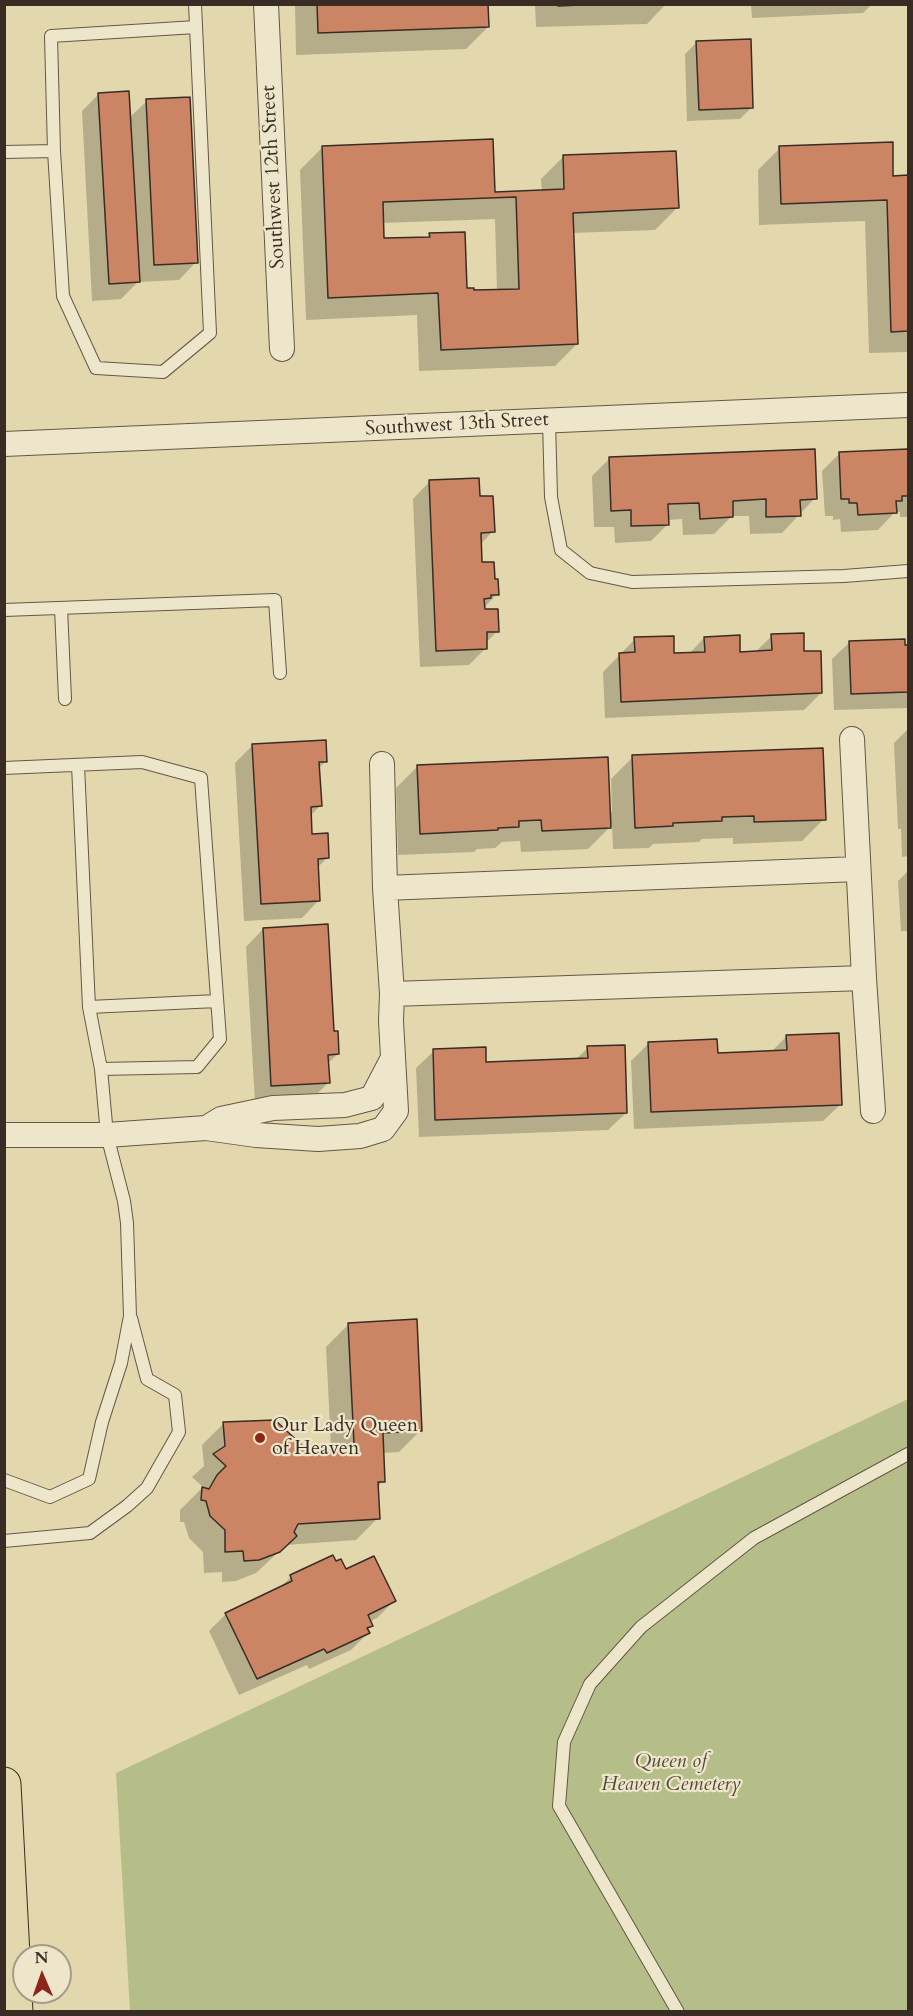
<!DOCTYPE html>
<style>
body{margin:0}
#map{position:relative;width:913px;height:2016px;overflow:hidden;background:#e3d8ad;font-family:Cardo,serif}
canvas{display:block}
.frame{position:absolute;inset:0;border:6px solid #392c25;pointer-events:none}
.north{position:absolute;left:12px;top:1944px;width:60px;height:60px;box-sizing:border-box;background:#ede6ca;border:2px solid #a59c88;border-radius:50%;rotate:358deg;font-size:16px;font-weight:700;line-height:24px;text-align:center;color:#392c25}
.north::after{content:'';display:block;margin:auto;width:21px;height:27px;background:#8f2418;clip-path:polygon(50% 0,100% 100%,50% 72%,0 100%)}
</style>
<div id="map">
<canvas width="913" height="2016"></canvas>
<div class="frame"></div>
<div class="north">N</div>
</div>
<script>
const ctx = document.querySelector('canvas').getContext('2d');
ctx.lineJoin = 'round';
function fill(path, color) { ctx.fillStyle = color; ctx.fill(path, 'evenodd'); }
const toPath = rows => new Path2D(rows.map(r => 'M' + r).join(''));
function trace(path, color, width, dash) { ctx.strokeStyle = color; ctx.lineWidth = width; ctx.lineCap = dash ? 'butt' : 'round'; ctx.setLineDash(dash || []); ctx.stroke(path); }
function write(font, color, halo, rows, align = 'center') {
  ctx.font = font + ' Cardo,serif'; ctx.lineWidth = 4.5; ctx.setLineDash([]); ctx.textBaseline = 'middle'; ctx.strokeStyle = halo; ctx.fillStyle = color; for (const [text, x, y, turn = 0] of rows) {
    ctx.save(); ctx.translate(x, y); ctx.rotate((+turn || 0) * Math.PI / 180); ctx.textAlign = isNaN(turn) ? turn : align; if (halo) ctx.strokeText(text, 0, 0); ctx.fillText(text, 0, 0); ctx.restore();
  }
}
fill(toPath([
 [908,1399,908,2011,130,2011,116,1773]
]), '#b5be89');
fill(toPath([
 [295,4,487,4,488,27,466,49,296,55],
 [535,4,666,4,647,24,536,27],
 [751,4,872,4,863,13,752,18],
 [696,43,751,108,740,119,687,121,685,54],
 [99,94,129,118,147,101,196,262,179,280,138,282,121,299,92,301,82,111],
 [322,148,494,193,542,191,541,179,563,157,677,208,655,230,572,233,577,344,555,366,419,371,417,315,306,320,300,170],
 [495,219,497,291,473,292,466,290,430,234,426,238,383,240,382,223],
 [780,148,892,177,908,177,908,352,869,353,865,221,759,225,758,170],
 [908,450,908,528,907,517,900,517,900,512,895,512,878,530,841,532,840,519,833,520,833,516,825,516,822,471,839,454],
 [609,459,815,498,782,533,750,534,749,516,732,516,714,534,683,535,682,519,667,520,668,524,651,541,615,543,614,527,594,527,592,476],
 [430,481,478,498,493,531,480,545,480,563,497,594,483,609,497,631,486,643,486,648,469,665,420,667,413,499],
 [772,636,821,693,804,710,605,718,603,672,635,639,673,654,689,654,704,638,739,654,754,653],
 [850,642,908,646,908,708,834,710,832,659],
 [908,729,908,856,902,857,901,829,898,829,894,743],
 [252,746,326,761,318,769,320,806,310,816,311,836,327,858,317,868,319,900,302,918,244,921,235,763],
 [633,757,824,819,802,841,733,844,733,838,702,839,699,842,653,844,649,848,613,849,612,825,588,849,521,852,520,841,502,842,495,848,477,849,474,852,398,855,396,788,418,766,612,812,611,779],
 [908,871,908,931,901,931,898,881],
 [263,929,333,1032,338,1054,327,1064,328,1083,311,1100,255,1103,246,947],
 [787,1036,841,1104,823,1121,634,1129,631,1061,648,1044,716,1055,771,1052],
 [588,1048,626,1113,608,1130,419,1137,416,1068,434,1051,485,1063,575,1060],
 [348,1325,421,1430,399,1452,382,1453,383,1481,377,1488,378,1518,356,1540,286,1545,256,1573,236,1581,222,1582,222,1572,204,1573,203,1552,189,1538,184,1522,180,1522,180,1510,203,1487,192,1477,204,1466,202,1445,224,1423,304,1449,331,1447,326,1347],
 [335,1563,394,1601,377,1618,369,1622,371,1625,367,1630,368,1633,351,1650,309,1669,307,1665,239,1695,209,1631,226,1614,278,1589,291,1577]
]), '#0003');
const building = toPath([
 [317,4,488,4,489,27,318,33,317,4],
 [557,4,603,4,558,6,557,4],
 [751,39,753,108,699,110,696,41,751,39],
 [129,91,140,282,109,284,98,93,129,91],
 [190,97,198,263,154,265,146,99,190,97],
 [493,139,495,192,564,189,563,155,676,151,679,208,573,213,578,344,441,350,438,293,328,298,322,146,493,139],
 [516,197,519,289,474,290,474,288,467,288,465,232,429,233,430,237,384,238,383,202,516,197],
 [893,142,893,176,908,175,908,331,891,332,887,200,781,204,779,146,893,142],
 [815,449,817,499,800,500,801,516,766,517,766,499,733,501,733,517,700,519,699,503,668,504,669,525,631,526,631,510,611,511,609,457,815,449],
 [908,449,908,496,902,496,902,501,896,501,897,513,858,515,857,503,849,503,849,499,841,499,839,452,908,449],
 [479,478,480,496,493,496,495,532,481,533,482,562,494,562,495,579,498,579,499,595,491,595,491,598,484,599,485,609,498,609,499,632,487,632,487,649,436,651,429,480,479,478],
 [804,633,804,651,821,651,822,693,621,702,619,653,635,652,634,637,674,636,674,653,705,652,704,637,740,635,740,652,772,650,771,634,804,633],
 [905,639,905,645,908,645,908,692,851,694,849,641,905,639],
 [326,740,327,762,319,762,322,806,311,807,312,834,328,833,329,858,318,859,320,901,261,904,252,744,326,740],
 [823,748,826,820,754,822,754,816,722,817,722,821,673,823,673,826,635,828,632,755,823,748],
 [608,757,611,828,542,831,541,820,519,821,519,827,498,828,498,830,420,834,417,765,608,757],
 [328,924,334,1031,338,1031,339,1054,328,1055,330,1083,271,1086,263,928,328,924],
 [839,1033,842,1105,651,1112,648,1042,717,1039,718,1053,787,1050,786,1035,839,1033],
 [625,1045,627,1113,435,1120,433,1049,486,1047,486,1062,588,1058,587,1046,625,1045],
 [417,1319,422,1431,383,1433,385,1482,378,1482,380,1519,298,1524,294,1532,297,1536,280,1552,259,1560,244,1561,243,1551,225,1552,225,1530,210,1516,206,1501,201,1500,202,1487,209,1489,217,1475,226,1466,213,1454,225,1446,223,1422,275,1420,305,1448,354,1444,348,1323,417,1319],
 [333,1555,336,1561,341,1559,346,1569,374,1556,396,1601,368,1615,373,1626,367,1628,370,1633,327,1653,324,1649,257,1679,225,1613,292,1581,290,1575,333,1555]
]);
fill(building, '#cb8565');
trace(building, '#392c25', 1.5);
const service = toPath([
 [54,151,51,36,196,27],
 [4,152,54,151,63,296,96,368,163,372,210,333,195,4],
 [549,421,551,497,561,550,590,573,632,582,844,576,908,571],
 [61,608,65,699],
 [4,610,275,600,280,673],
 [78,765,89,1007,101,1069],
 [4,768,142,762,201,778,220,1039,197,1067,101,1069,107,1135,124,1201,127,1223,130,1316,121,1363,102,1422,89,1479,50,1497,4,1480],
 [89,1007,217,1001],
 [4,1541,90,1533,127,1506,147,1488,179,1432,175,1395,147,1379,131,1318],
 [678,2012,559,1806,564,1742,590,1684,641,1627,754,1538,908,1454]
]);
const minor = toPath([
 [266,4,282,349],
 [4,444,908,405],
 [852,739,864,978,873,1111],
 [385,888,858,869],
 [392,994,864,978],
 [208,1127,221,1119,273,1108,345,1105,372,1098,393,1058],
 [4,1135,107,1135,206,1128,256,1135,318,1139,360,1136,383,1129,396,1111,391,1021,392,994,385,888,382,764]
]);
const primary = toPath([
 [4,1784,16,2012]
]);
trace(service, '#645747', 14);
trace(minor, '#645747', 26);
trace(primary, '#392c25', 35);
trace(service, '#ede6ca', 12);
trace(minor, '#ede6ca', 24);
trace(primary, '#e3d8ad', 33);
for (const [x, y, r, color] of [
 [260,1438,6,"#8f2418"]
]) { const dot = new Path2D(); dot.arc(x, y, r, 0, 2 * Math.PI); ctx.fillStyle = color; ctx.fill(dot); trace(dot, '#ede6ca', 2); }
write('20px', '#392c25', '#ede6ca', [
 ["Southwest 12th Street",274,177,-93],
 ["Southwest 13th Street",457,425,-3]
]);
write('20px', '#392c25', '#ede6ca', [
 ["Our Lady Queen",272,1426],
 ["of Heaven",272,1449]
], 'left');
write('italic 20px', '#524939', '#ede6ca', [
 ["Queen of",671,1762],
 ["Heaven Cemetery",671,1785]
]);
</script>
